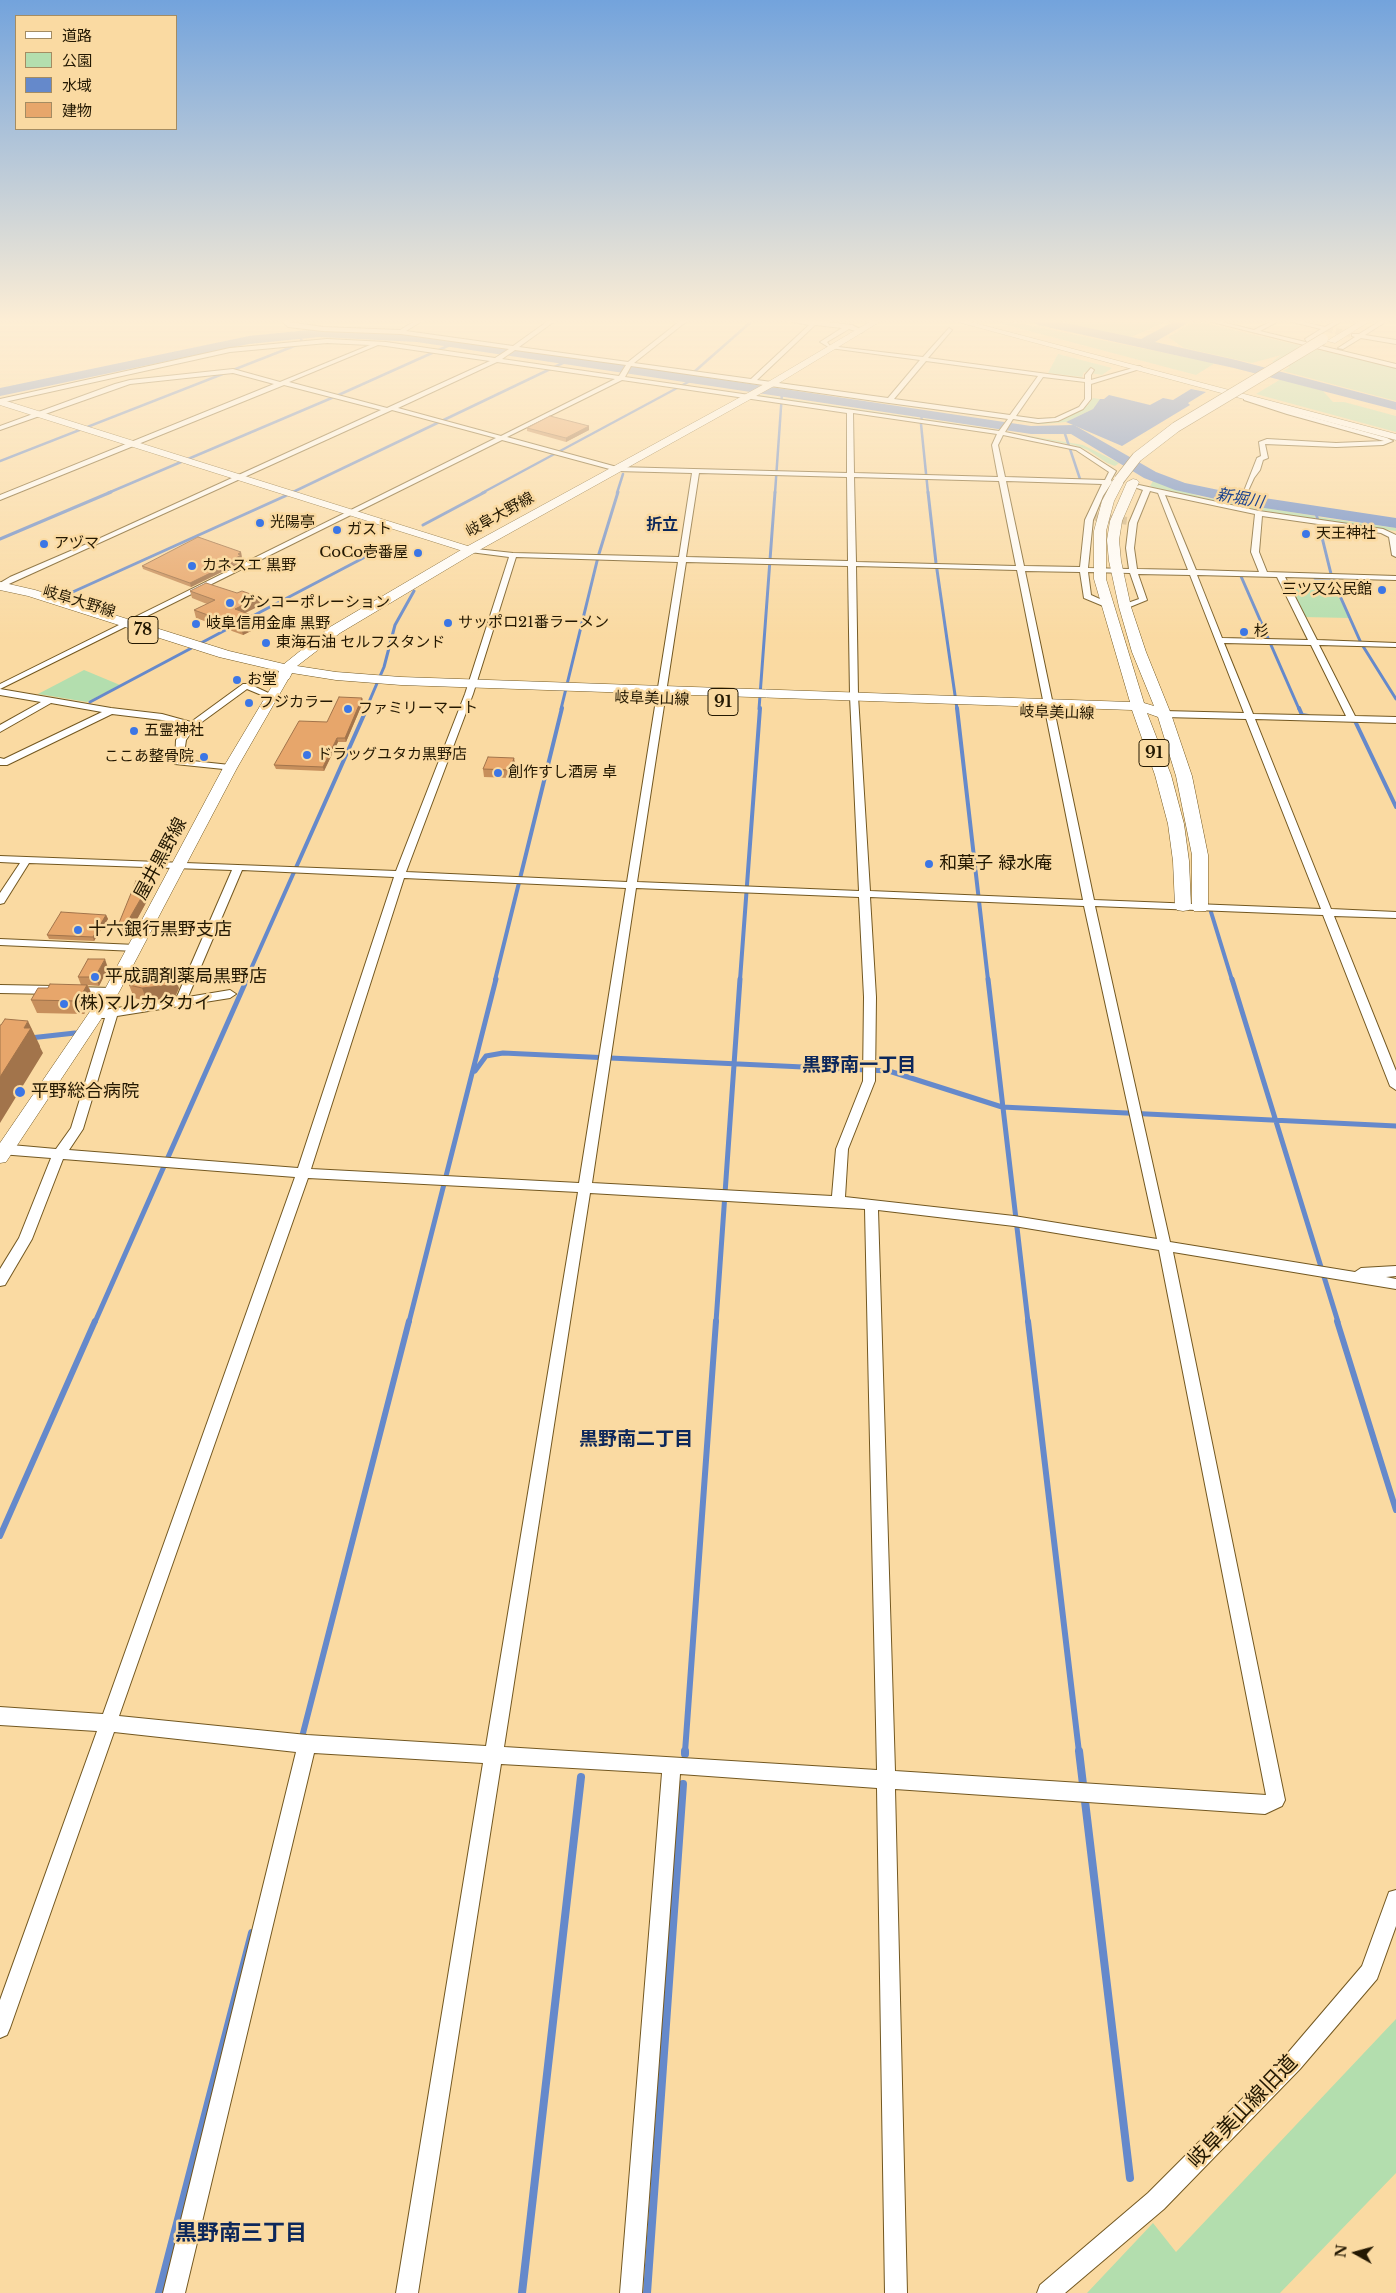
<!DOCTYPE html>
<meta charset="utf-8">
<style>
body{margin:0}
#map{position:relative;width:1396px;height:2293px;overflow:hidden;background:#fadaa2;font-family:"Libre Baskerville","Noto Sans JP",serif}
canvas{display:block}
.legend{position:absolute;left:15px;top:15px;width:162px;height:115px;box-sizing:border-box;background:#fadaa2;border:1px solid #a48c62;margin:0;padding:6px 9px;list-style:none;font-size:15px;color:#231802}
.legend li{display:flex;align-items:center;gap:10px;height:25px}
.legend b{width:25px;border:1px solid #a48c62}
.north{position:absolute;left:1331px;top:2228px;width:50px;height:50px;-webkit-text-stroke:4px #fadaa2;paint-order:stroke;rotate:277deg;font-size:14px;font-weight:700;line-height:20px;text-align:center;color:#231802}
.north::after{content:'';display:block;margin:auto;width:18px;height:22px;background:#231802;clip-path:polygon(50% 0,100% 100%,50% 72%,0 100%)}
</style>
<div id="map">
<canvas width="1396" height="2293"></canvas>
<ul class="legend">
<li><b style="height:6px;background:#fff"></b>道路</li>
<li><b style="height:14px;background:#b3deae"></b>公園</li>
<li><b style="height:14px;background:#6589cb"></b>水域</li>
<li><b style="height:14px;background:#e7a66b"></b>建物</li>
</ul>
<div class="north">N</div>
</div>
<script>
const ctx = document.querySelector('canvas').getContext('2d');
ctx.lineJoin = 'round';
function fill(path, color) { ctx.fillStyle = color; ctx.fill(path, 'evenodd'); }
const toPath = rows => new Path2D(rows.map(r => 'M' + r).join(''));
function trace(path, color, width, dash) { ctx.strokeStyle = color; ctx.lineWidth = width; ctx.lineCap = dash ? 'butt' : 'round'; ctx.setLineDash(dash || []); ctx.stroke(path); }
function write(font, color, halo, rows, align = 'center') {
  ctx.font = font + ' "Libre Baskerville","Noto Sans JP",serif'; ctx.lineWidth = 5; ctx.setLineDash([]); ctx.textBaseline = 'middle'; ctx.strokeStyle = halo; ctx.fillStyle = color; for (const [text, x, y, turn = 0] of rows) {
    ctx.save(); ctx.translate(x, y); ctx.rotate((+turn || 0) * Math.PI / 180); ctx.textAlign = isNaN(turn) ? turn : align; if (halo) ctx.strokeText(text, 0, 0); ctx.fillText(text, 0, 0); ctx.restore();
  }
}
fill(toPath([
 [1004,321,1007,321,1215,363,1196,375,999,323],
 [1066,321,1168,321,1131,337,1072,326],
 [1195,321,1396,368,1396,401,1283,371,1290,367,1272,362,1281,355,1252,363,1184,348,1168,337],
 [1058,354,1112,368,1102,375,1084,372,1082,377,1048,373],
 [1281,379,1323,391,1333,402,1344,402,1396,416,1396,432,1256,394],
 [760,395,1000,430,757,397],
 [1093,398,1100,399,1093,409,1066,422,1043,424,1014,421,1061,419,1087,406],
 [1006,432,1083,445,1119,463,1115,466,1107,463,1088,450,1074,445],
 [1153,481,1202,497,1315,516,1315,519,1197,500,1165,492,1150,486],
 [1188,484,1246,497,1396,520,1238,497],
 [1318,517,1396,528,1396,531,1319,521],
 [1291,588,1339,592,1350,618,1302,617],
 [84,670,120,685,87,702,38,694],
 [1396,2019,1396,2173,1280,2293,1087,2293,1153,2223,1176,2252]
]), '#b3deae');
fill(toPath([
 [1191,389,1206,392,1188,403,1190,405,1122,446,1066,422,1093,409,1100,399,1104,399,1109,395,1150,405,1163,398,1173,400]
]), '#6589cb');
trace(toPath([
 [686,379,752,321],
 [922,414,921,424,928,493],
 [1064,431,1081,482],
 [0,461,302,343,300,334],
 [108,493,334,397,452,344],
 [291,493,567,361],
 [482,493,692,380],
 [617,493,623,474],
 [775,493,782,393]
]), '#6589cb', 2.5);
trace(toPath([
 [928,492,936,563,957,709],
 [423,525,485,492],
 [0,539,111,492],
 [1245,575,1240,574,1299,709],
 [1315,578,1332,578,1316,513],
 [1332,578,1361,643,1396,699],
 [66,595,294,492],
 [247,619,388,545],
 [90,702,233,626],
 [366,709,384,667,395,625,414,591],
 [561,709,598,557,618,492],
 [759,709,775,492]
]), '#6589cb', 3);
trace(toPath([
 [957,708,988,980],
 [1299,708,1302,715,1308,716],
 [1351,720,1355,721,1396,807],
 [1211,912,1232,980],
 [246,980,367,708],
 [495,980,562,708],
 [740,980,760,708]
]), '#6589cb', 4);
trace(toPath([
 [988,979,1028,1322],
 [1232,979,1338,1322],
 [30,1038,75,1033],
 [475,1071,486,1056,503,1053,889,1071,1002,1107,1396,1126],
 [95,1322,247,979],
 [409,1322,496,979],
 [716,1322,740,979]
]), '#6589cb', 5);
trace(toPath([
 [1028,1321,1079,1752],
 [1337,1321,1396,1510],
 [0,1536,95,1321],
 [301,1741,409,1321],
 [685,1752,716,1321]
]), '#6589cb', 6);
trace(toPath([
 [1079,1751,1130,2178],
 [685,1754,685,1751],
 [159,2293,252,1933],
 [522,2293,581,1777],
 [647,2293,683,1784]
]), '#6589cb', 8);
fill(toPath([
 [1032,321,1056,321,1141,339,1175,321,1191,321,1155,342,1236,360,1396,402,1396,410,1234,368,1038,325,1032,321],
 [319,329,417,334,1031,426,1074,425,1156,472,1185,483,1238,494,1396,518,1396,528,1238,504,1175,490,1144,478,1071,434,1031,434,417,342,319,337,249,344,0,396,0,388,249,336,319,329]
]), '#6589cb');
trace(toPath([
 [1327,329,1354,335]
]), '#cfb382', 6, [6, 3]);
trace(toPath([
 [1095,517,1128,521]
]), '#cfb382', 8, [8, 4]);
const street = toPath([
 [282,321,323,327,400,330,415,321,422,321,406,331,513,346,548,321,555,321,519,347,628,362,680,321,687,321,634,363,751,379,809,325,788,321,819,321,852,325,864,331,861,333,849,329,827,342,830,346,923,357,949,328,952,330,928,358,1085,379,1085,375,1091,368,1094,370,1091,375,1091,380,1140,366,1143,368,1091,384,1091,399,1083,409,1058,421,1038,423,1013,419,1005,432,1080,448,1116,471,1111,480,1112,482,1103,496,1093,520,1088,568,1129,569,1126,548,1129,523,1143,490,1137,488,1136,487,1139,485,1259,511,1383,529,1396,535,1396,557,1392,555,1389,537,1381,533,1262,516,1259,552,1267,572,1396,576,1396,580,1285,577,1317,640,1396,643,1396,647,1319,645,1355,716,1396,717,1396,723,1255,719,1331,909,1396,912,1396,918,1334,916,1396,1071,1396,1090,1390,1086,1323,915,1095,906,1170,1242,1355,1272,1361,1268,1396,1266,1396,1276,1386,1277,1396,1279,1396,1289,1173,1252,1285,1800,1282,1806,1265,1814,895,1789,907,2293,885,2293,877,1788,680,1774,642,2293,620,2293,662,1773,501,1764,418,2293,396,2293,483,1763,314,1753,185,2293,163,2293,296,1752,114,1732,10,2028,7,2035,0,2038,0,2000,97,1731,0,1725,0,1707,103,1714,295,1177,63,1159,32,1239,5,1285,0,1286,0,1269,19,1238,51,1158,0,1154,0,1144,56,1149,71,1128,105,1018,91,1018,89,1015,91,1012,176,999,232,870,29,863,4,903,0,904,0,893,20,863,0,862,0,856,396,871,465,694,509,557,470,552,467,552,467,548,513,553,679,557,692,473,617,471,502,440,0,689,111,708,162,714,191,722,243,684,249,684,275,696,271,699,247,689,195,727,186,740,183,760,230,765,235,768,233,770,175,764,176,740,186,726,162,720,112,714,7,765,0,765,0,758,4,759,102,712,51,703,0,732,0,725,41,702,0,695,0,684,496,438,392,410,0,588,0,583,10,577,96,540,381,410,284,385,0,500,0,495,274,384,233,373,130,384,0,430,0,426,115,384,130,380,233,369,280,382,370,345,327,343,230,352,0,403,0,399,230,348,327,339,386,342,495,358,509,349,401,334,323,331,288,327,282,321],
 [815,325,842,328,820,342,830,348,920,360,888,398,757,380,815,325],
 [378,345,386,346,490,361,387,408,289,382,378,345],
 [515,350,626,365,619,376,502,359,515,350],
 [926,361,1038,376,1010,415,894,399,926,361],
 [497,362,615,379,501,436,398,408,497,362],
 [631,366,889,403,1008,419,999,431,625,377,631,366],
 [1043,377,1085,382,1085,399,1079,407,1055,418,1038,419,1016,416,1043,377],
 [622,380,847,413,847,473,617,467,507,437,622,380],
 [853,413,997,434,992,445,998,477,854,473,853,413],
 [1003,435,1076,450,1109,472,1105,480,1005,477,998,445,1003,435],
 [699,473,847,477,848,561,686,557,699,473],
 [854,477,999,481,1016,566,856,562,854,477],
 [1006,481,1102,484,1085,520,1080,567,1024,566,1006,481],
 [1150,491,1158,493,1188,570,1137,569,1134,548,1137,523,1150,491],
 [1165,495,1255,514,1251,552,1259,572,1196,570,1165,495],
 [516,557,678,562,627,882,406,872,473,694,516,557],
 [686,562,848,566,850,696,859,891,637,882,686,562],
 [856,566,1017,570,1083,900,870,891,858,696,856,566],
 [1025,571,1080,572,1084,598,1108,608,1112,606,1111,604,1091,595,1088,572,1130,573,1139,599,1122,605,1121,607,1125,609,1147,600,1138,574,1190,575,1244,713,1164,711,1160,714,1164,717,1246,719,1321,909,1094,900,1025,571],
 [1197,575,1277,577,1308,640,1222,638,1197,575],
 [1224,643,1311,645,1346,716,1253,714,1224,643],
 [242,870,394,877,298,1168,69,1150,83,1129,117,1016,230,998,236,994,230,990,188,997,242,870],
 [404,878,626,888,579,1183,311,1169,404,878],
 [636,888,859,897,864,997,863,1081,836,1149,832,1196,592,1183,636,888],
 [870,897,1084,906,1157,1239,1014,1216,845,1197,848,1149,875,1081,876,997,870,897],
 [308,1178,578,1192,486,1746,307,1735,119,1716,308,1178],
 [590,1193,865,1209,877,1770,504,1747,590,1193],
 [878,1210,1014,1226,1159,1250,1266,1795,895,1771,878,1210],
 [1208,321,1218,321,1254,330,1272,321,1279,321,1260,331,1396,364,1396,368,1208,321],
 [1288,321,1299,321,1325,327,1335,321,1342,321,1307,342,1305,339,1321,329,1288,321],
 [1380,321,1387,321,1365,335,1396,340,1396,344,1361,338,1343,349,1338,348,1355,337,1352,336,1352,334,1359,334,1380,321],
 [1244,398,1387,438,1393,441,1383,445,1336,447,1265,444,1268,458,1263,460,1260,470,1254,478,1248,491,1244,491,1257,458,1261,456,1259,442,1267,439,1336,443,1384,441,1287,414,1244,400,1244,398],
 [0,939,136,945,141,948,136,951,0,945,0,939],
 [0,985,54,986,60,990,54,994,0,993,0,985],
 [74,987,111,988,117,992,111,996,70,994,68,991,70,988,74,987],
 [1396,1890,1396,1926,1377,1979,1300,2069,1164,2209,1065,2293,1037,2293,1040,2285,1148,2193,1286,2055,1362,1966,1389,1892,1396,1890]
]);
const secondary = toPath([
 [954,321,967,321,1396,434,1396,440,954,321],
 [0,399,474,548,475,550,474,552,466,552,0,405,0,399],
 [284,672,290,676,237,768,119,992,6,1162,0,1163,0,1143,104,991,223,768,278,676,284,672]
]);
const primary = toPath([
 [871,321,881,321,774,386,474,553,340,633,297,666,336,672,401,677,1130,702,1094,579,1094,531,1102,501,1113,480,1119,477,1125,480,1114,501,1106,531,1106,579,1144,703,1154,706,1132,652,1119,607,1109,561,1107,540,1110,521,1127,482,1133,479,1137,480,1139,482,1122,521,1119,540,1121,561,1131,607,1146,652,1171,714,1192,776,1208,855,1208,907,1206,911,1194,911,1192,907,1192,855,1176,776,1158,717,1147,713,1171,775,1184,824,1189,861,1191,906,1189,910,1183,911,1177,910,1175,906,1173,861,1168,824,1155,775,1132,710,401,685,336,680,292,673,289,679,284,680,277,676,279,671,219,657,28,596,0,590,0,582,35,590,229,651,284,664,330,627,466,547,768,382,871,321],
 [1360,321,1370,321,1335,343,1327,341,1360,321]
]);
trace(street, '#735821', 2);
trace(secondary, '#735821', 1);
trace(primary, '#735821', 1);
fill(street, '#fff');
fill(secondary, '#fff');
fill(primary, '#fff');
const primaryBridge = toPath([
 [1119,480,1137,457,1176,427,1323,339]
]);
trace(primaryBridge, '#735821', 11, []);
trace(primaryBridge, '#fff', 10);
fill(toPath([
 [589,426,589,430,566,442,527,431,527,428],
 [241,552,242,559,240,560,240,563,191,587,143,569,142,566],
 [190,591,237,593,261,605,245,613,261,626,243,635,196,618,194,610,207,604,192,598],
 [362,698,363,702,346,742,338,742,324,771,276,769,274,765,327,722],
 [514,758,515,766,511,778,484,777,483,769],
 [151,881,153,890,129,934,122,932,119,923],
 [106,915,108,919,94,941,49,939,47,935],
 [108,968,99,986,88,985,93,997,84,1014,37,1013,31,1000,48,988,81,985,78,977],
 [129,985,179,988,175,997,147,1001,134,998]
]), '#c78f5c');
fill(toPath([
 [589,426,589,430,566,442,566,438],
 [241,552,242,559,240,560,240,563,191,587,190,583,236,558,238,554],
 [259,597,261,605,237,617,235,609],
 [259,618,261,626,243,635,241,627],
 [362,698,363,702,346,742,345,738],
 [337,738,338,742,324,771,323,767],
 [514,758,515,766,511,778,510,770],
 [151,881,153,890,129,934,125,926],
 [106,915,108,919,94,941,93,937],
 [105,959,108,968,99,986,95,977],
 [174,975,179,988,175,997,147,1001,142,988],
 [87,985,93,997,84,1014,78,1001],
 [28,1021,40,1046,40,1047,43,1053,0,1123,0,1077,24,1028]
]), '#a2744b');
const building = toPath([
 [550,416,589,426,566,438,527,428,550,416],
 [198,537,241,552,238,554,241,555,236,558,239,559,190,583,142,566,198,537],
 [206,583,237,593,242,591,259,597,235,609,259,618,241,627,194,610,215,600,190,591,206,583],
 [339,697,362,698,345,738,337,738,323,767,274,765,299,721,327,722,339,697],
 [488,757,514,758,510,770,483,769,488,757],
 [136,881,151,881,125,926,119,923,136,881],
 [61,912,106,915,93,937,47,935,61,912],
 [88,959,105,959,95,977,78,977,88,959],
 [143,975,174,975,170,985,142,988,129,985,143,975],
 [50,984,87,985,78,1001,31,1000,38,988,48,988,50,984],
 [5,1019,28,1021,24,1028,31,1028,0,1077,0,1025,1,1025,5,1019]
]);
fill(building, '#e7a66b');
trace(building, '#a2744b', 1);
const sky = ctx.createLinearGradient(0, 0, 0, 642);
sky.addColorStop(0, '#73a3dc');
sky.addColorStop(0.5, '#fdeed5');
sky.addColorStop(1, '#fdeed500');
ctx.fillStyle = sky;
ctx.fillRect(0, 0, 1396, 642);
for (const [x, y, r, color] of [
 [260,523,5,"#3c76e5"],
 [337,530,5,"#3c76e5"],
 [1306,534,5,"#3c76e5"],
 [44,544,5,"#3c76e5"],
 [418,553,5,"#3c76e5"],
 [192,566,5,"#3c76e5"],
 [1382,590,5,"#3c76e5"],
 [230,603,5,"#3c76e5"],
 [448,623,5,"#3c76e5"],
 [196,624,5,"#3c76e5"],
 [1244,632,5,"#3c76e5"],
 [266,643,5,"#3c76e5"],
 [237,680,5,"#3c76e5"],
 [249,703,5,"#3c76e5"],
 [348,709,5,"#3c76e5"],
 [134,731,5,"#3c76e5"],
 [307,755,5,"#3c76e5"],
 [204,757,5,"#3c76e5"],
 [498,773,5,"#3c76e5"],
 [929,864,5,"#3c76e5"],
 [78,930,5,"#3c76e5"],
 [95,977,5,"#3c76e5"],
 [64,1004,5,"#3c76e5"],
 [20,1092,6,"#3c76e5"]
]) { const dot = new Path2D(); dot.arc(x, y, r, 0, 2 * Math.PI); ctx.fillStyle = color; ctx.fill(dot); trace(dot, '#fadaa2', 2); }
write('15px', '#231802', '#fadaa2', [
 ["岐阜大野線",500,515,-29],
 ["岐阜大野線",79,602,17],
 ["岐阜美山線",652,699,2],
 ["岐阜美山線",1057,713,2]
]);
write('15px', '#231802', '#fadaa2', [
 ["光陽亭",270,523],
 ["ガスト",347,530],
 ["天王神社",1316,534],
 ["アヅマ",54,544],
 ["CoCo壱番屋",408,553,"right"],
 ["カネスエ 黒野",202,566],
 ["三ツ又公民館",1372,590,"right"],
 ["ゲンコーポレーション",240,603],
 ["サッポロ21番ラーメン",458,623],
 ["岐阜信用金庫 黒野",206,624],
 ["杉",1254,632],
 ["東海石油 セルフスタンド",276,643],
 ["お堂",247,680],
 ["フジカラー",259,703],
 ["ファミリーマート",358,709],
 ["五霊神社",144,731],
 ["ドラッグユタカ黒野店",317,755],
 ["ここあ整骨院",194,757,"right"],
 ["創作すし酒房 卓",508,773]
], 'left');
write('italic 16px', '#18408e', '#fadaa2', [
 ["新堀川",1240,499,10]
]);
write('bold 16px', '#0c275b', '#fadaa2', [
 ["折立",662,525]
]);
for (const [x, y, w] of [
 [143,630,30],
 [723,702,30],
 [1154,753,30]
]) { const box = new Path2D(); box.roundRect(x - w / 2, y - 13.5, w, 27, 4); ctx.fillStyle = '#fadaa2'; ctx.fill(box); trace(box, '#231802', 1); }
write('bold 16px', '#231802', null, [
 ["78",143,630],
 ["91",723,702],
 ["91",1154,753]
]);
write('18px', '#231802', '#fadaa2', [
 ["屋井黒野線",161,859,-62]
]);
write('18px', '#231802', '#fadaa2', [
 ["和菓子 緑水庵",939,864],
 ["十六銀行黒野支店",88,930],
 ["平成調剤薬局黒野店",105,977],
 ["(株)マルカタカイ",74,1004],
 ["平野総合病院",31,1092]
], 'left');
write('bold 19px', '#0c275b', '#fadaa2', [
 ["黒野南一丁目",859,1066],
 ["黒野南二丁目",636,1440]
]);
write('21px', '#231802', '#fadaa2', [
 ["岐阜美山線旧道",1243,2112,-46]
]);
write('bold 22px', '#0c275b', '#fadaa2', [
 ["黒野南三丁目",241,2234]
]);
</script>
